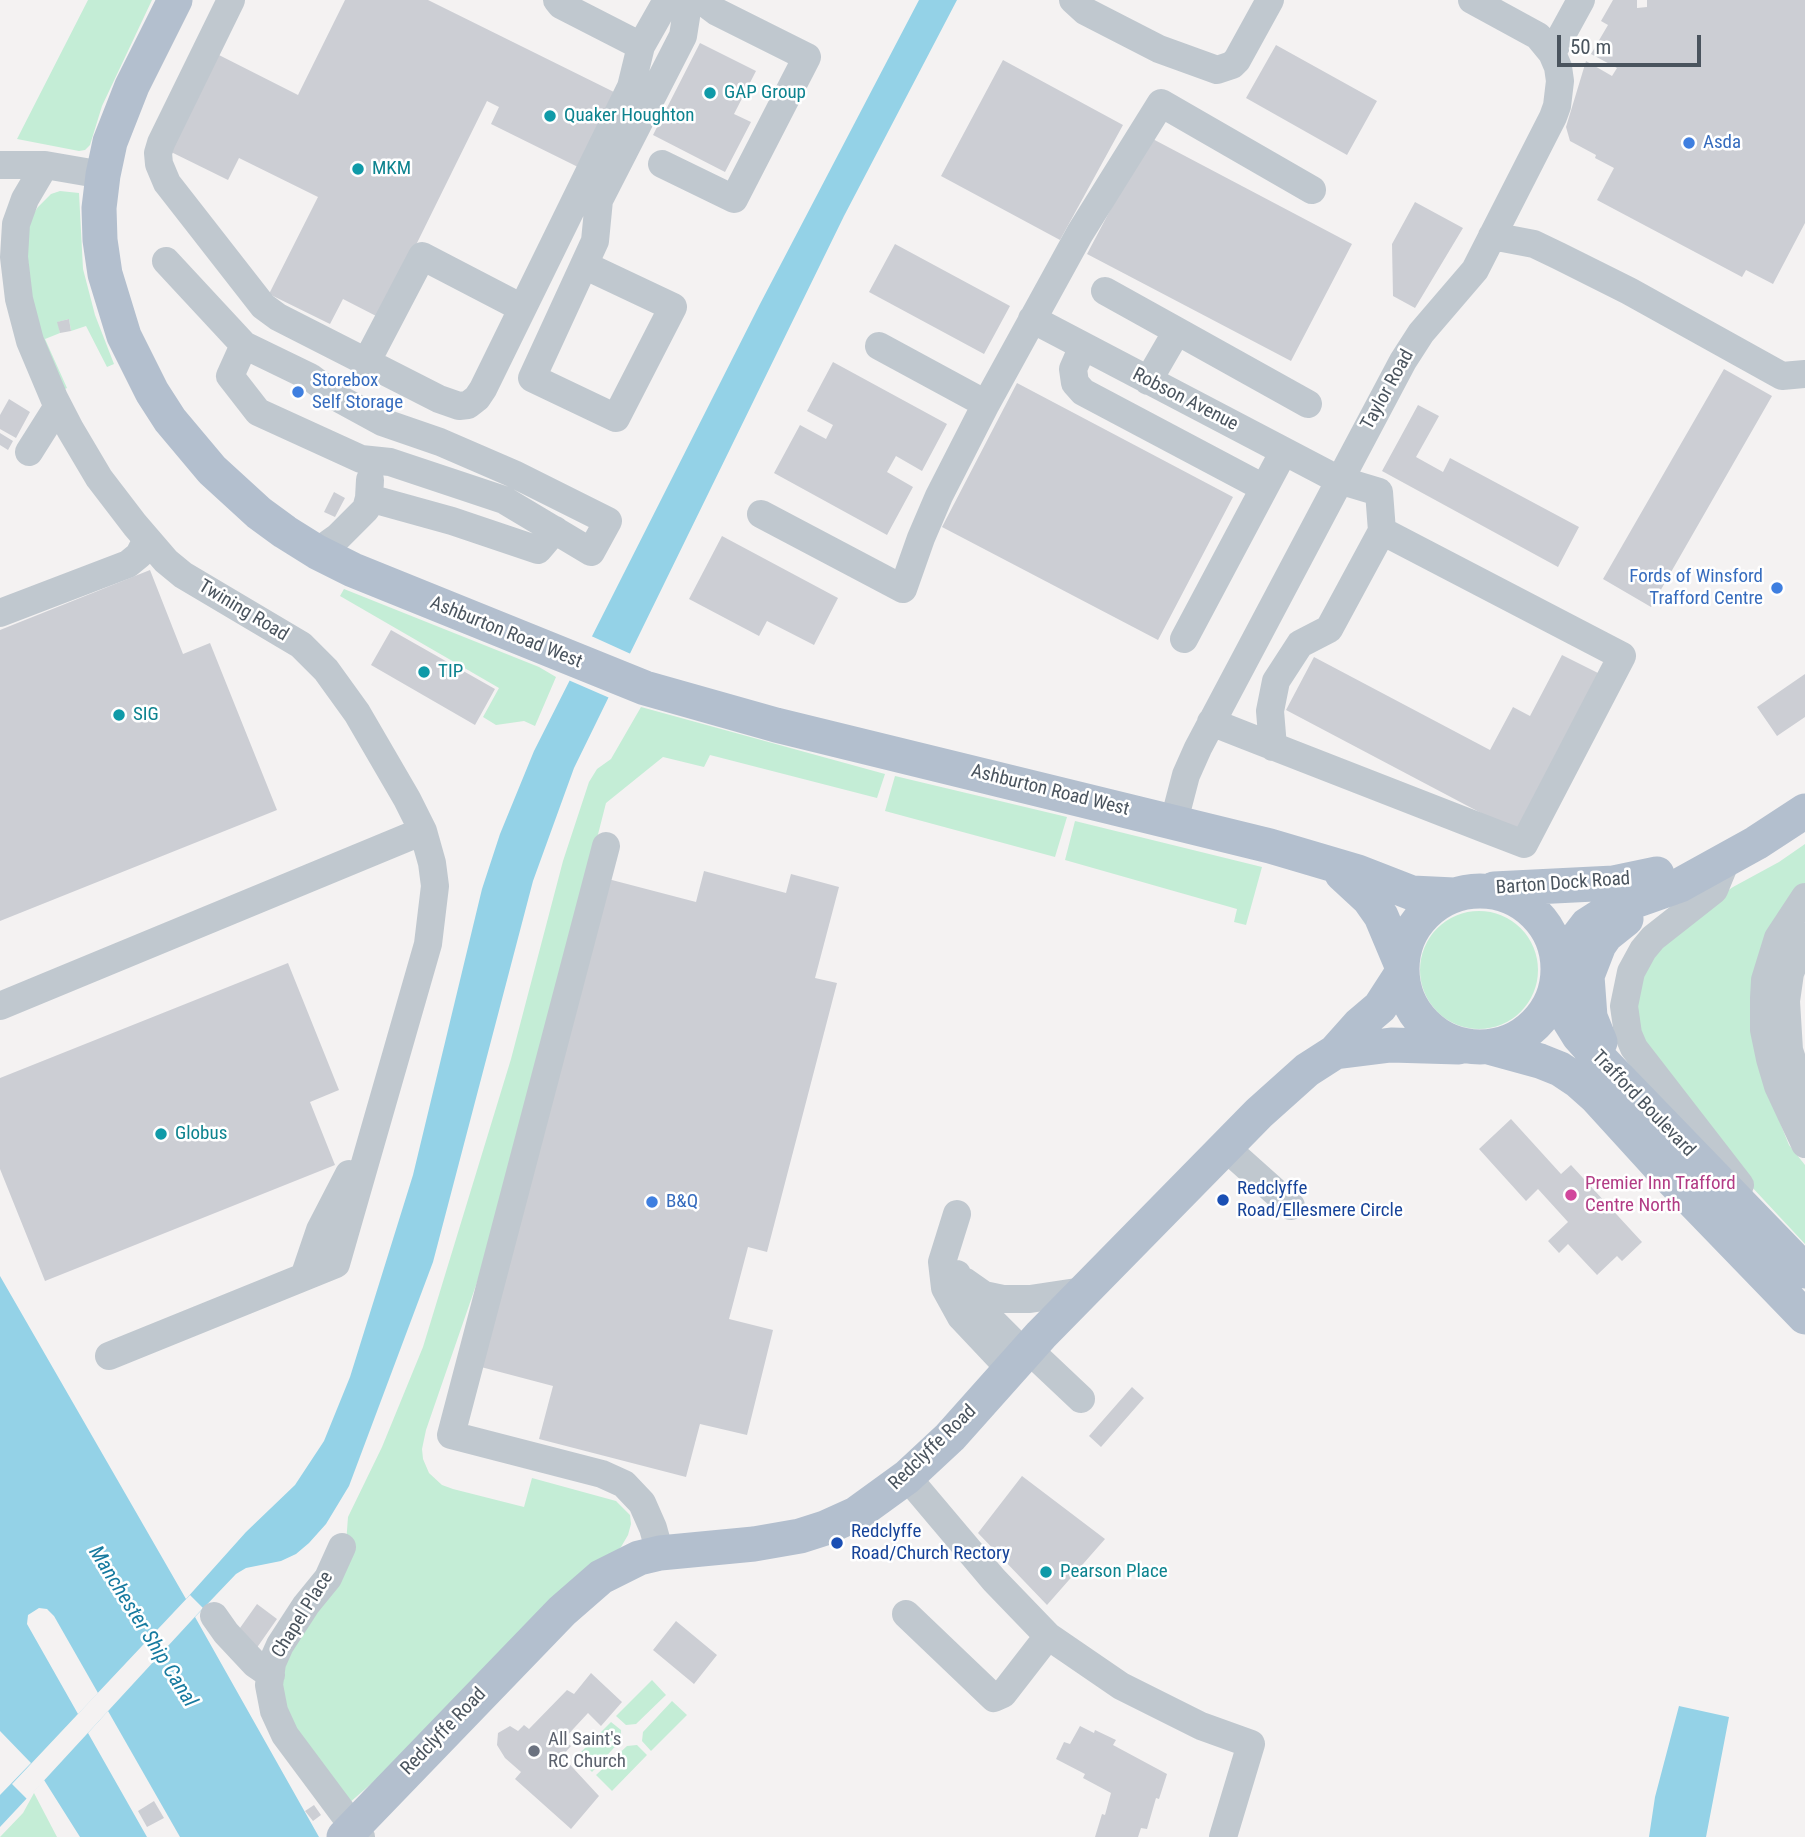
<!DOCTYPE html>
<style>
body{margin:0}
#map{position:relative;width:1805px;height:1837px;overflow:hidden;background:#f4f2f2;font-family:"Roboto Condensed",sans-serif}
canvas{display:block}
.scale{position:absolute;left:1557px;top:35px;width:144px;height:32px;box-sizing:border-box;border:4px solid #4a545e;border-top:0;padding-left:9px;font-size:21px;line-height:24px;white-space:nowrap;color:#4a545e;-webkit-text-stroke:5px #fff;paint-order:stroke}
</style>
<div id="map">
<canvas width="1805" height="1837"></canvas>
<div class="scale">50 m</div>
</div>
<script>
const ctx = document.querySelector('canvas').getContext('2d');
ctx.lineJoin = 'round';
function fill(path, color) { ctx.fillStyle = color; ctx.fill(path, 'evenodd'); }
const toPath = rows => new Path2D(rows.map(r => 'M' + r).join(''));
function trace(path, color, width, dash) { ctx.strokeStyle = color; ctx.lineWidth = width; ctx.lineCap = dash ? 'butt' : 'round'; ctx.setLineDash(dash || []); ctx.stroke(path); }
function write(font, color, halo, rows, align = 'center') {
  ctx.font = font + ' "Roboto Condensed",sans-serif'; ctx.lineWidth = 5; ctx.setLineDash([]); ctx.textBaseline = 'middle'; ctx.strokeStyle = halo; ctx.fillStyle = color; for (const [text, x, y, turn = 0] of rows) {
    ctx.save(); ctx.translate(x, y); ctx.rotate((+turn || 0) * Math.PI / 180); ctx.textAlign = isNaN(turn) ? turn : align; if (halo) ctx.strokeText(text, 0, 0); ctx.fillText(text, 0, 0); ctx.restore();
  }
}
fill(toPath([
 [88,0,152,0,102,106,90,145,85,150,79,151,17,139],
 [60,191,79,193,83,269,95,315,114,364,107,367,86,326,71,331,69,319,58,322,60,333,45,339,67,388,61,391,34,322,26,240,32,216,38,207,51,194],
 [344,589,539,667,556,677,535,726,524,721,496,725,483,717,499,688,340,596],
 [641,707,885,774,877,798,710,755,704,767,663,757,606,803,503,1207,426,1430,422,1449,423,1459,429,1473,442,1485,453,1489,524,1507,532,1478,616,1501,630,1515,631,1524,628,1535,621,1547,592,1572,419,1742,348,1804,325,1781,276,1691,293,1634,346,1544,348,1517,382,1447,423,1347,511,1059,563,861,589,782,597,769,611,759],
 [895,776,1067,817,1055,857,885,811],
 [1075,821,1262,867,1246,925,1234,922,1237,909,1065,860],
 [1805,844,1805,886,1765,1085,1789,1145,1805,1165,1805,1244,1750,1185,1629,1032,1640,950,1733,887,1779,862],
 '1420 970a59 59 0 1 1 118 0a59 59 0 1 1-118 0Z',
 [652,1680,666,1695,636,1724,626,1725,616,1716],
 [672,1701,687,1715,651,1751,642,1741,643,1732],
 [611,1722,621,1730,621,1740,592,1772,577,1756],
 [627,1746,637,1745,647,1755,612,1791,596,1775],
 [34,1793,57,1837,0,1837,23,1813]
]), '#c4edd6');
fill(toPath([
 [919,0,957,0,844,216,574,768,533,881,433,1262,349,1486,326,1524,309,1543,296,1554,281,1561,246,1568,236,1574,195,1617,319,1837,180,1837,108,1711,88,1733,147,1837,80,1837,44,1780,0,1827,0,1795,31,1763,0,1731,0,1276,186,1599,246,1532,295,1485,324,1441,350,1377,413,1175,482,889,500,834,534,751,760,304],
 [39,1608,47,1609,54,1616,98,1693,78,1714,27,1624,28,1615],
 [1679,1706,1729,1717,1706,1837,1649,1837,1655,1797]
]), '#94d2e7');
fill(toPath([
 [589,635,633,655,612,699,566,679],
 [190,1595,203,1608,27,1799,12,1784]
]), '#f4f2f2');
fill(toPath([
 [345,0,428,0,616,93,580,168,491,124,499,107,487,101,380,318,343,299,330,324,269,294,318,197,239,158,228,180,165,149,213,52,298,95],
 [1613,0,1637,0,1637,8,1647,7,1647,0,1805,0,1805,223,1773,284,1746,270,1742,277,1597,200,1614,168,1595,158,1596,155,1570,141,1566,127,1586,61,1612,76,1617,68,1591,54,1608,25,1601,21],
 [700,43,756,71,734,114,751,122,725,172,653,135],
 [1276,45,1377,101,1347,155,1246,98],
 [1003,60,1123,125,1060,240,941,176],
 [1149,137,1352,244,1291,361,1087,254],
 [1415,202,1463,228,1415,308,1393,296,1392,244],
 [895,244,1010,306,984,354,869,292],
 [69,319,71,331,60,333,57,322],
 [833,362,947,424,922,471,896,456,887,472,913,487,887,535,774,473,800,425,826,439,833,425,807,411],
 [1724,369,1772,396,1651,607,1603,579],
 [1017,383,1233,497,1158,640,942,527],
 [9,399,30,412,16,438,0,429,0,415],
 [1418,405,1439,416,1416,457,1443,472,1450,458,1579,527,1558,567,1382,471],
 [0,433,13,441,8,450,0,445],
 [334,492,345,498,335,517,324,512],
 [722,536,838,598,814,645,767,621,759,636,689,599],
 [150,570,183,654,210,643,277,810,0,921,0,630],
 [391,630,495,689,475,725,371,665],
 [1562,655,1600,674,1517,832,1286,710,1314,657,1490,750,1513,707,1530,716],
 [1805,674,1805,717,1777,736,1757,707],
 [704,871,786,893,791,874,839,887,815,978,837,983,767,1252,748,1247,729,1319,773,1330,747,1435,700,1424,686,1477,539,1439,553,1386,481,1367,608,879,696,902],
 [288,963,339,1090,310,1102,335,1165,45,1281,0,1169,0,1078],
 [1511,1119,1561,1174,1571,1165,1642,1242,1622,1261,1617,1256,1597,1275,1568,1244,1559,1253,1548,1241,1568,1222,1538,1189,1526,1201,1479,1149],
 [1132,1387,1144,1398,1101,1447,1089,1436],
 [1022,1476,1105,1539,1047,1605,978,1533],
 [257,1604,277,1619,256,1649,235,1635],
 [676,1621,717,1655,694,1684,653,1650],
 [591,1673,622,1702,601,1726,588,1713,563,1740,571,1746,562,1756,599,1796,571,1829,515,1779,521,1772,505,1758,497,1745,498,1733,510,1726,518,1731,524,1725,529,1729,567,1690,574,1694],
 [1080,1726,1094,1733,1095,1730,1116,1740,1113,1745,1167,1774,1159,1799,1156,1798,1147,1829,1141,1828,1138,1837,1095,1837,1102,1814,1105,1815,1111,1793,1083,1778,1085,1774,1056,1759,1064,1742,1070,1744],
 [154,1801,164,1818,147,1827,138,1811],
 [314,1805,321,1815,313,1821,305,1811]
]), '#ccced4');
trace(toPath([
 [231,0,161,143,158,153,159,164,167,183,263,306,278,317,439,399,459,406,468,405,477,398,483,389,631,87,641,46,667,0],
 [557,0,561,5,641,46],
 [1073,0,1085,11,1159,49,1217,70,1232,65,1237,60,1270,0],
 [1552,53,1581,0],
 [662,164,734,199,807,57,717,12,701,0],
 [0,165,45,165],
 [103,175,45,165,25,199,16,224,14,257,19,299,30,341,54,398,70,429,99,478,135,525,166,561,183,575,301,645,326,670,357,713,407,799,423,831,432,863,435,886,428,944,336,1264,109,1356],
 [1492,236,1534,244,1559,256,1629,291,1782,376,1805,374],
 [166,261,244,345],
 [584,265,673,307,616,418,532,378,584,265,595,241,599,200,683,36,686,17,683,0],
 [1105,291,1177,331],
 [1032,319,1339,480,1379,492,1382,531],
 [244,345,310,377,338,398,382,422,440,442,514,474,608,521,591,552,504,500,390,462,361,459,258,412,230,376,244,345],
 [879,346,986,404],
 [1083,346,1073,369,1075,383,1083,392,1264,488],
 [366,363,422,256,522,308],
 [1148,381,1177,331,1308,404],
 [29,452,58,406],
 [369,498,452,521,538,550,555,530],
 [761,514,903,589,921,538,939,496,986,404,1080,233,1161,103,1312,190],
 [317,552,338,537,366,509,369,498,370,480],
 [0,613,128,564,139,555,147,539],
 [1184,639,1284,451],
 [1211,722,1244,735,1485,829,1524,844,1622,656,1382,531,1329,629,1300,644,1276,681,1270,711,1273,747],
 [1174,821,1186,775,1198,748,1403,361,1421,333,1475,270,1553,117,1557,106,1560,81,1558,67,1552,53,1538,36,1472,0],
 [606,846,451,1435,602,1474,624,1484,642,1503,653,1528,660,1553],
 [1728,856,1714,890,1653,938,1643,950,1631,972,1624,1006,1628,1034,1634,1048,1740,1185],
 [1805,897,1778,938,1765,980,1764,998,1764,1030,1770,1059,1778,1086,1805,1144],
 [1805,937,1790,973,1786,1001,1789,1050,1805,1099],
 [0,1006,423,831],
 [1225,1147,1291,1206],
 [957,1214,942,1262,945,1288,961,1317,1010,1369],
 [957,1274,966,1294,975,1304,1024,1353],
 [304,1277,320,1230,349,1174],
 [964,1281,984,1295,1003,1299,1030,1299,1083,1291],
 [1028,1349,1081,1399],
 [907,1477,994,1580,1048,1636,1121,1686,1201,1726,1251,1744,1223,1837],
 [342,1547,328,1578,306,1605,280,1645,272,1663,269,1685,274,1711,285,1735,361,1837],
 [906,1614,994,1698,1003,1694,1048,1636],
 [214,1616,226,1633,255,1664,271,1675]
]), '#c0c8cf', 28);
trace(toPath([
 [175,0,132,86,110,142,103,175,99,208,100,240,105,274,124,336,152,392,170,420,212,470,259,513,285,532,317,552,353,570,645,688,776,725,1270,846,1358,872,1412,893,1454,895],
 [1342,874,1369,899,1381,916,1402,966],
 [1494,889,1614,883,1657,874],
 '1402 969a78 78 0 1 1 156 0a78 78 0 1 1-156 0Z',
 [1558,963,1587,925,1612,909,1680,885,1756,843,1805,811],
 [1557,986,1566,1015,1579,1036,1597,1056,1805,1271],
 [1600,1042,1590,1017,1587,976,1599,945,1606,935,1626,919],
 [1489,1047,1540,1061,1560,1069,1578,1081,1596,1097,1658,1165,1805,1317],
 [1335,1052,1391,1045,1459,1047],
 [344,1837,562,1611,601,1577,639,1558,660,1553,754,1544,800,1536,825,1528,856,1514,907,1477,950,1437,1041,1335,1259,1113,1307,1070,1335,1052,1360,1024,1380,1007,1402,973]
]), '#b3bfce', 35);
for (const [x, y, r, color] of [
 [710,93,7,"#0f9aa8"],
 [550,116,7,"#0f9aa8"],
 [1689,143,7,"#3f7fe0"],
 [358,169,7,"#0f9aa8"],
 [298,392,7,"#3f7fe0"],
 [1777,588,7,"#3f7fe0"],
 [424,672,7,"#0f9aa8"],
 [119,715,7,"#0f9aa8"],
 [161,1134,7,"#0f9aa8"],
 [1571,1195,7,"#d1479c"],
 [1223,1200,7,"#1a4fb4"],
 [652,1202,7,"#3f7fe0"],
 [837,1543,7,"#1a4fb4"],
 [1046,1572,7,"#0f9aa8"],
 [534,1751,7,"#6b7280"]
]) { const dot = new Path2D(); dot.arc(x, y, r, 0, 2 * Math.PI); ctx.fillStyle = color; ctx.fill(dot); trace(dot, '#fff', 2.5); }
write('19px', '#0d838f', '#fff', [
 ["GAP Group",724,93],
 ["Quaker Houghton",564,116],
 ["MKM",372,169],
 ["TIP",438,672],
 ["SIG",133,715],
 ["Globus",175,1134],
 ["Pearson Place",1060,1572]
], 'left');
write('19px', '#366cbe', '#fff', [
 ["Asda",1703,143],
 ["Storebox",312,381],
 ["Self Storage",312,403],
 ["Fords of Winsford",1763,577,"right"],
 ["Trafford Centre",1763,599,"right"],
 ["B&Q",666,1202]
], 'left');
write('19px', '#4a545e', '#fff', [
 ["Taylor Road",1388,390,-61],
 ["Robson Avenue",1185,400,27],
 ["Twining Road",243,611,31],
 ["Ashburton Road West",506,633,22],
 ["Ashburton Road West",1050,791,14],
 ["Barton Dock Road",1563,884,-4],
 ["Trafford Boulevard",1643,1104,46],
 ["Redclyffe Road",933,1448,-44],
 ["Chapel Place",303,1615,-58],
 ["Redclyffe Road",444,1732,-46]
]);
write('19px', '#b23c85', '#fff', [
 ["Premier Inn Trafford",1585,1184],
 ["Centre North",1585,1206]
], 'left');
write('19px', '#164399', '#fff', [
 ["Redclyffe",1237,1189],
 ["Road/Ellesmere Circle",1237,1211],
 ["Redclyffe",851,1532],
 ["Road/Church Rectory",851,1554]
], 'left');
write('19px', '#5b616d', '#fff', [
 ["All Saint's",548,1740],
 ["RC Church",548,1762]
], 'left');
write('italic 21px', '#167a9f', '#fff', [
 ["Manchester Ship Canal",142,1627,58]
]);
</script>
